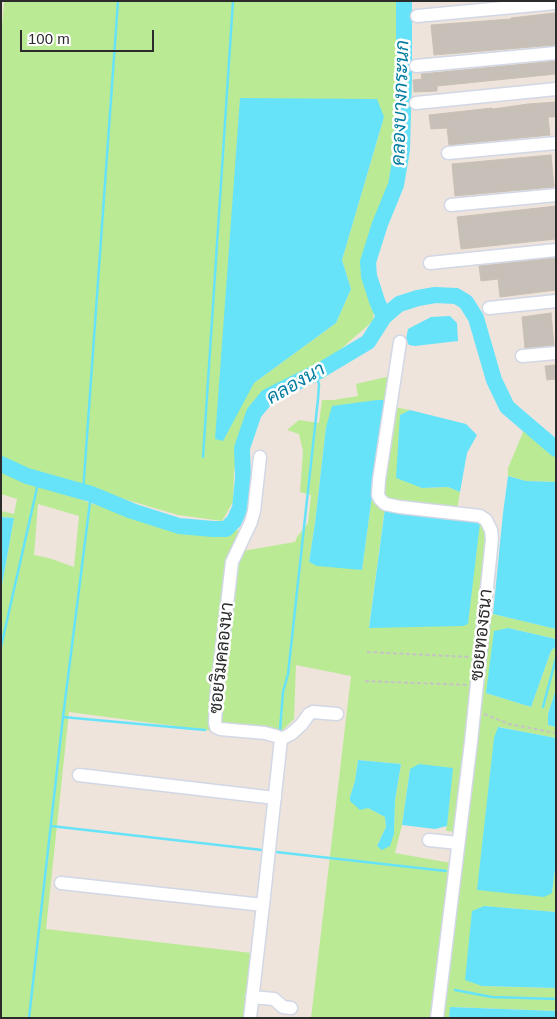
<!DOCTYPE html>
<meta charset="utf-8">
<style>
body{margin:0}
#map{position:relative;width:557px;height:1019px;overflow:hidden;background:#eee4dc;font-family:Helvetica,sans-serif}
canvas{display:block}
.frame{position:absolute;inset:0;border:2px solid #2b2b2b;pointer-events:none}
.scale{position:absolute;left:20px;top:30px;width:134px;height:22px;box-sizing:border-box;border:2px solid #2b2b2b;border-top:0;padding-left:6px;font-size:15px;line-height:18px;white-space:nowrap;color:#2b2b2b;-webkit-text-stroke:4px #fff;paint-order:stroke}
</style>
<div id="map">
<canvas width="557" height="1019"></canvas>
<div class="frame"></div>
<div class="scale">100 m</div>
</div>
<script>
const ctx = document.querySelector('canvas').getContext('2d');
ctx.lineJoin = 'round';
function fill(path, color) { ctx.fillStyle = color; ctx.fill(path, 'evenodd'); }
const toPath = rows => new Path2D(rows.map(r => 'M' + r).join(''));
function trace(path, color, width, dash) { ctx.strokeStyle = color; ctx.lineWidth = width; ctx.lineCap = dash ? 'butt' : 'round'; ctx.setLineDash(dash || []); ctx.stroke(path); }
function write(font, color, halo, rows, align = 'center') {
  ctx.font = font + ' Helvetica,Sarabun,sans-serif'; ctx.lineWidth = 5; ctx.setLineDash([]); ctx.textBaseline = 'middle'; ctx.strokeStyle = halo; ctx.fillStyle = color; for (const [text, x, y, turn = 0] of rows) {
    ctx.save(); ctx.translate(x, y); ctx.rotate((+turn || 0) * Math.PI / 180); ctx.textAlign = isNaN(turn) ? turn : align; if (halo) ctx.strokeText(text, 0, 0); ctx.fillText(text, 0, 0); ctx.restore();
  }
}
fill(toPath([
 [4,1,396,1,397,77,396,162,375,233,363,265,374,307,373,321,334,355,271,391,245,424,234,471,233,502,222,521,178,515,19,468,1,458,1,39],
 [384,117,342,260,351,289,336,323,254,383],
 [386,377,397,381,394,407,410,410,400,415,422,488,448,487,460,492,457,510,434,508,386,499,369,627,480,523,488,536,456,832,446,831,452,768,410,769,402,825,395,853,451,863,433,1018,311,1018,351,676,296,665,294,719,274,739,69,712,46,929,252,953,244,1018,1,1018,1,591,14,518,1,517,1,511,14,514,17,499,1,494,1,468,90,503,187,533,215,535,231,532,242,529,231,553,295,542,297,537,308,523,311,495,300,492,303,451,299,434,287,430,299,420,319,423,322,400,333,400,358,396,356,384],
 [385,400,362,570,309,562,315,523,326,427],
 [38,504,79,516,74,567,49,558,34,555],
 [358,760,401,764,395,800,394,834,377,846,386,827,385,817,368,808,350,797,355,781],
 [524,430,556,455,556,482,526,481,508,476,508,468],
 [493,614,556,629,556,639,508,628,486,693,531,707,551,651,556,646,556,689,548,714,548,725,556,727,556,738,499,727,552,893,556,861,556,912,484,906,482,986,556,988,556,1011,451,1007,449,1018,441,1018,488,625]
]), '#bbea94');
fill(toPath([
 [240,98,377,99,384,117,342,260,351,289,336,323,254,383,223,441,215,439],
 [450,316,457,323,458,341,415,346,409,345,406,339,408,329,431,317],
 [377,400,385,400,362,570,317,566,309,562,315,523,326,427,332,406],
 [410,410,466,424,477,435,467,453,460,492,448,487,422,488,396,478,400,415],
 [508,476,526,481,556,482,556,629,493,614,503,513],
 [385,508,471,520,480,523,468,624,463,626,369,628],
 [1,517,14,518,1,591],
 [508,628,556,639,556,646,551,651,531,707,486,693,494,631],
 [556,689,556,727,548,725,548,714],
 [498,727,556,738,556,861,552,893,544,897,477,890,494,738],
 [358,760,401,764,395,800,394,834,390,846,382,850,377,846,386,827,385,817,368,808,360,810,350,801,350,797,355,781],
 [419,764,453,768,447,826,435,829,402,825,410,769],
 [484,906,556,912,556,988,482,986,465,980,472,911],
 [450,1007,556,1011,556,1018,449,1018]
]), '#66e3f9');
trace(toPath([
 [203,457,233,1],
 [83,492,118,1],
 [1,647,39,479],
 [543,707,556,658],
 [63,717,205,730],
 [280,730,283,692,288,674,318,399,319,385,316,372],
 [51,826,262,850],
 [276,852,446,871],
 [455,990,492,997,556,999],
 [29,1018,63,717,91,494]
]), '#66e3f9', 2.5);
trace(toPath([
 [384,317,377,301,369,276,368,262,380,224,396,185,402,150,404,78,404,1],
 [1,464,27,476,91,494,132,511,179,526,213,529,226,529,234,521,240,508,243,478,242,448,254,413,267,397,321,370,368,342,384,317,399,304,418,298,435,295,456,296,466,302,476,318,494,380,507,407,556,449]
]), '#66e3f9', 16);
const building = toPath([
 [555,13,556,45,434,55,431,25,511,19,511,18,555,13],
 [556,61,556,74,437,86,437,91,414,92,413,80,422,79,421,74,556,61],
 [556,102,556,117,548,117,550,135,449,145,447,128,431,129,429,115,492,108,493,109,528,104,556,102],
 [551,155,554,187,455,196,452,164,551,155],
 [556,206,556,239,461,249,457,217,556,206],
 [556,258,556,290,500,297,498,279,481,281,479,266,556,258],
 [551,313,554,345,525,348,522,317,551,313],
 [556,365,556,379,547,380,545,366,556,365]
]);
fill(building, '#c6c0b8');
trace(building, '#cac0b5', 1);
const minor = toPath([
 [417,16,556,3],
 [416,66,556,53],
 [416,103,556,89],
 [448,153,556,143],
 [451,205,556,195],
 [430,263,556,250],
 [489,308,556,301],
 [400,342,379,480,378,495,380,499,385,504,400,507,480,516,486,520,491,530,492,539,471,742,437,1018],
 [522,356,556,353],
 [281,739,291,734,302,724,309,714,313,712,337,714],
 [79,775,275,798],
 [429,840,458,843],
 [61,883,263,905],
 [252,997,274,999,283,1007,291,1008],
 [250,1018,263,905,281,739,276,736,265,733,220,729,216,727,215,722,217,690,232,562,251,522,254,511,260,457]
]);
trace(minor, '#d1d7e5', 15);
trace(toPath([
 [367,652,470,657],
 [365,681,467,685],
 [484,714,509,724,556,733]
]), '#c4c4c4', 2, [4, 2.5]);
trace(minor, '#fff', 12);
write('18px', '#2b2b2b', '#fff', [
 ["ซอยทองธนา",482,635,-84],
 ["ซอยริมคลองนา",222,658,-84]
]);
write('italic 19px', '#027da1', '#fff', [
 ["คลองบางกระนก",401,103,-88],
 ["คลองนา",296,384,-30]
]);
</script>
